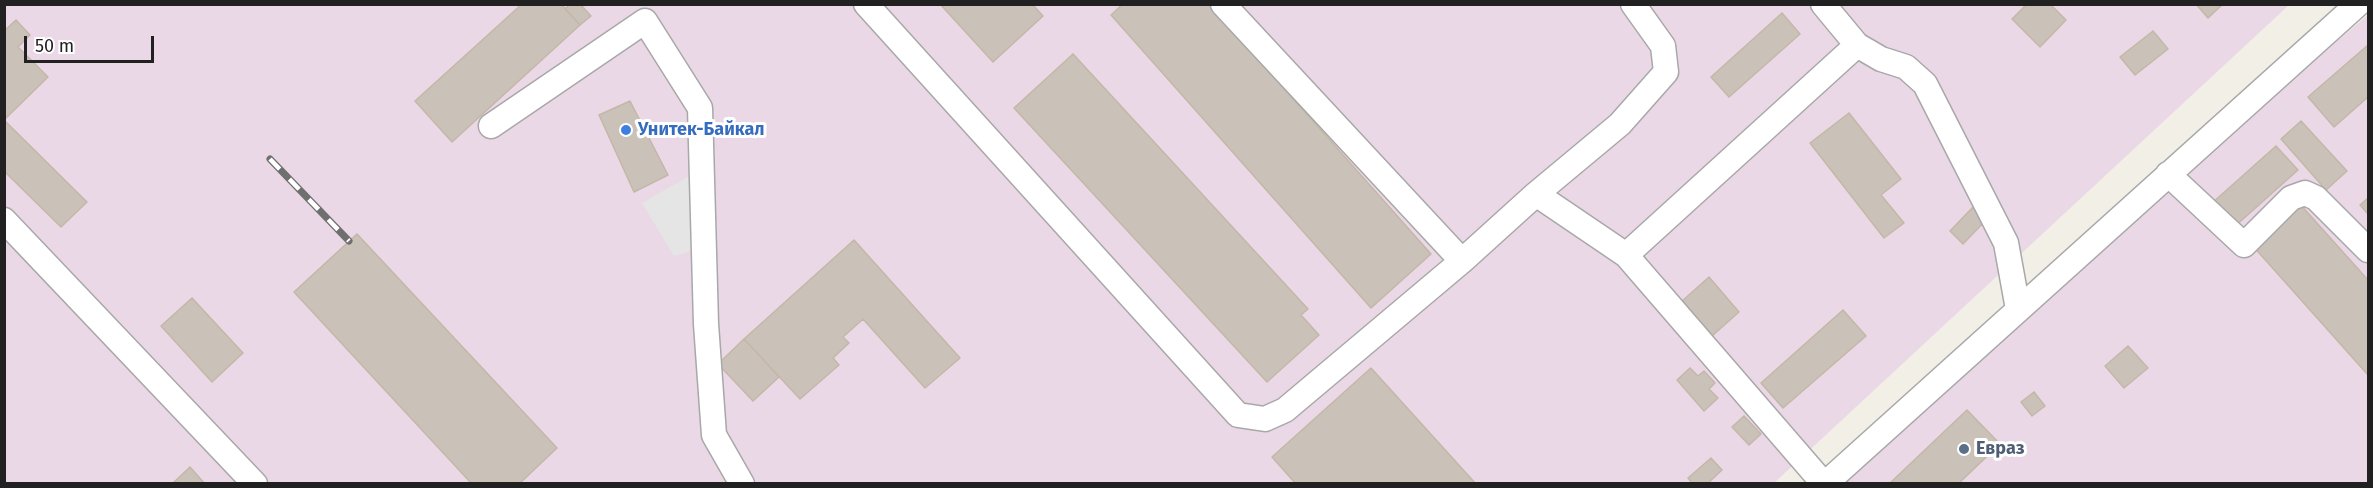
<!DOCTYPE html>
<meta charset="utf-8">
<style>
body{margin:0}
#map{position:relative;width:2373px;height:488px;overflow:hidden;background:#f2efe7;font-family:"Fira Sans",sans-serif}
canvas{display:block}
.frame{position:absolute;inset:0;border:6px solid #212121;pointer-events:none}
.scale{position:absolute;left:24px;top:36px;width:130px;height:27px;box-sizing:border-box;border:3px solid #212121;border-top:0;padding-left:8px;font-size:18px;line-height:21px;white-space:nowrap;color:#212121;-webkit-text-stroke:4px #fff;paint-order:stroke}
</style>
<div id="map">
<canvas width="2373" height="488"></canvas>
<div class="frame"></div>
<div class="scale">50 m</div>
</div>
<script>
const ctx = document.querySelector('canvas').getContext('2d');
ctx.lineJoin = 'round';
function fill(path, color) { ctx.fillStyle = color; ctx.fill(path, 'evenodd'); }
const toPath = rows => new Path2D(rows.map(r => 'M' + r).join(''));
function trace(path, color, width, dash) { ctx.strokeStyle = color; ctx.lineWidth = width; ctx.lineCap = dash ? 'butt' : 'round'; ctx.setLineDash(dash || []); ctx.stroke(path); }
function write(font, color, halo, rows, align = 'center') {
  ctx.font = font + ' "Fira Sans",sans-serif'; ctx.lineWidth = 6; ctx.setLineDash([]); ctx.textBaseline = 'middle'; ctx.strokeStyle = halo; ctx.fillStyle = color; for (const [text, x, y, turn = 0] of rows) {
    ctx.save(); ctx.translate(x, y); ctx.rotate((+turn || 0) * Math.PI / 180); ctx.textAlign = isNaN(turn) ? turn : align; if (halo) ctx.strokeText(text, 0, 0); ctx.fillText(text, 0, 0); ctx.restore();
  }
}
fill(toPath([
 [4,5,2289,5,1773,484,5,483],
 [2368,15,2368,483,1825,484,2055,276]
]), '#ebd8e6');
fill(toPath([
 [702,169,704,247,674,256,642,203]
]), '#e5e5e5');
const building = toPath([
 [522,4,561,4,580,25,452,142,415,101,522,4],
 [570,4,580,4,591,16,580,25,565,9,570,4],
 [940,4,1032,4,1043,16,993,62,940,4],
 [1123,4,1209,4,1431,254,1371,308,1111,15,1123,4],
 [2027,4,2050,4,2066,20,2040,47,2012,19,2027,4],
 [2196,4,2223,4,2208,18,2196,4],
 [1782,13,1800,34,1729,97,1711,77,1782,13],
 [16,20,30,35,18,47,48,77,4,120,4,31,16,20],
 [2153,31,2168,49,2135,75,2120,57,2153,31],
 [2368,45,2368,97,2334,127,2308,97,2368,45],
 [1073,54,1308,309,1301,315,1319,335,1267,382,1014,108,1073,54],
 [630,101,668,175,634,192,599,115,630,101],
 [1849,113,1901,179,1881,195,1904,223,1884,238,1810,143,1849,113],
 [4,120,87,202,61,227,4,171,4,120],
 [2301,121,2347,171,2326,190,2281,139,2301,121],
 [2276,146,2298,170,2233,228,2211,204,2276,146],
 [2368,198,2368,214,2360,205,2368,198],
 [2299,203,2368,280,2368,375,2252,245,2299,203],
 [1973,207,1986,220,1963,244,1950,231,1973,207],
 [357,234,557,448,519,484,472,484,294,292,357,234],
 [854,240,960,358,925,388,863,319,843,337,849,343,833,358,839,365,800,399,744,339,854,240],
 [1709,277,1739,312,1712,336,1681,302,1709,277],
 [192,298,243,353,212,382,161,326,192,298],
 [1843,310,1866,336,1783,408,1761,383,1843,310],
 [744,339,779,377,753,401,718,364,744,339],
 [2128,346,2148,368,2124,388,2105,366,2128,346],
 [1371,368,1476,484,1296,484,1272,457,1371,368],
 [1690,368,1698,376,1704,371,1715,383,1709,389,1718,398,1704,411,1677,380,1690,368],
 [2034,392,2045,406,2032,416,2021,402,2034,392],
 [1967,410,2000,444,1958,484,1889,484,1967,410],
 [1744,416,1761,434,1749,445,1732,427,1744,416],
 [1711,458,1722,470,1707,484,1693,484,1688,478,1711,458],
 [190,467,205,484,172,484,190,467]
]);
fill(building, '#cac2b9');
trace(building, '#c5b7a7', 1.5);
const minor = toPath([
 [866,4,1238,415,1265,419,1285,410,1462,261,1536,194,1626,255],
 [1223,4,1462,261],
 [1823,4,1857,45,1626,255,1824,484],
 [1857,45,1881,59,1906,67,1925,84,2006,243,2018,309],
 [491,126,645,21,700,108,706,324,714,435,742,484],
 [2168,174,2244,245,2291,198,2305,193,2316,198,2368,250],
 [1536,194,1620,124,1666,72,1663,46,1633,4],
 [4,220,255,484],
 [1825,484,2358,4]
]);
trace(minor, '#a8a8a8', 27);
trace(minor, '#fff', 24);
const rail = toPath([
 [270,159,349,241]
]);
trace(rail, '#6f6f6f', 7);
trace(rail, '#fff', 4.5, [14]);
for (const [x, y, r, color] of [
 [626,130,6,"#3f7fe0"],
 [1964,449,6,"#5c6f8a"]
]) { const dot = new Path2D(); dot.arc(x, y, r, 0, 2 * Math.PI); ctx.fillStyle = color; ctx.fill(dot); trace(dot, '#fff', 2); }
write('bold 18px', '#366cbe', '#fff', [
 ["Унитек-Байкал",638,130]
], 'left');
write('bold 18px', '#4e5e75', '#fff', [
 ["Евраз",1976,449]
], 'left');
</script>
